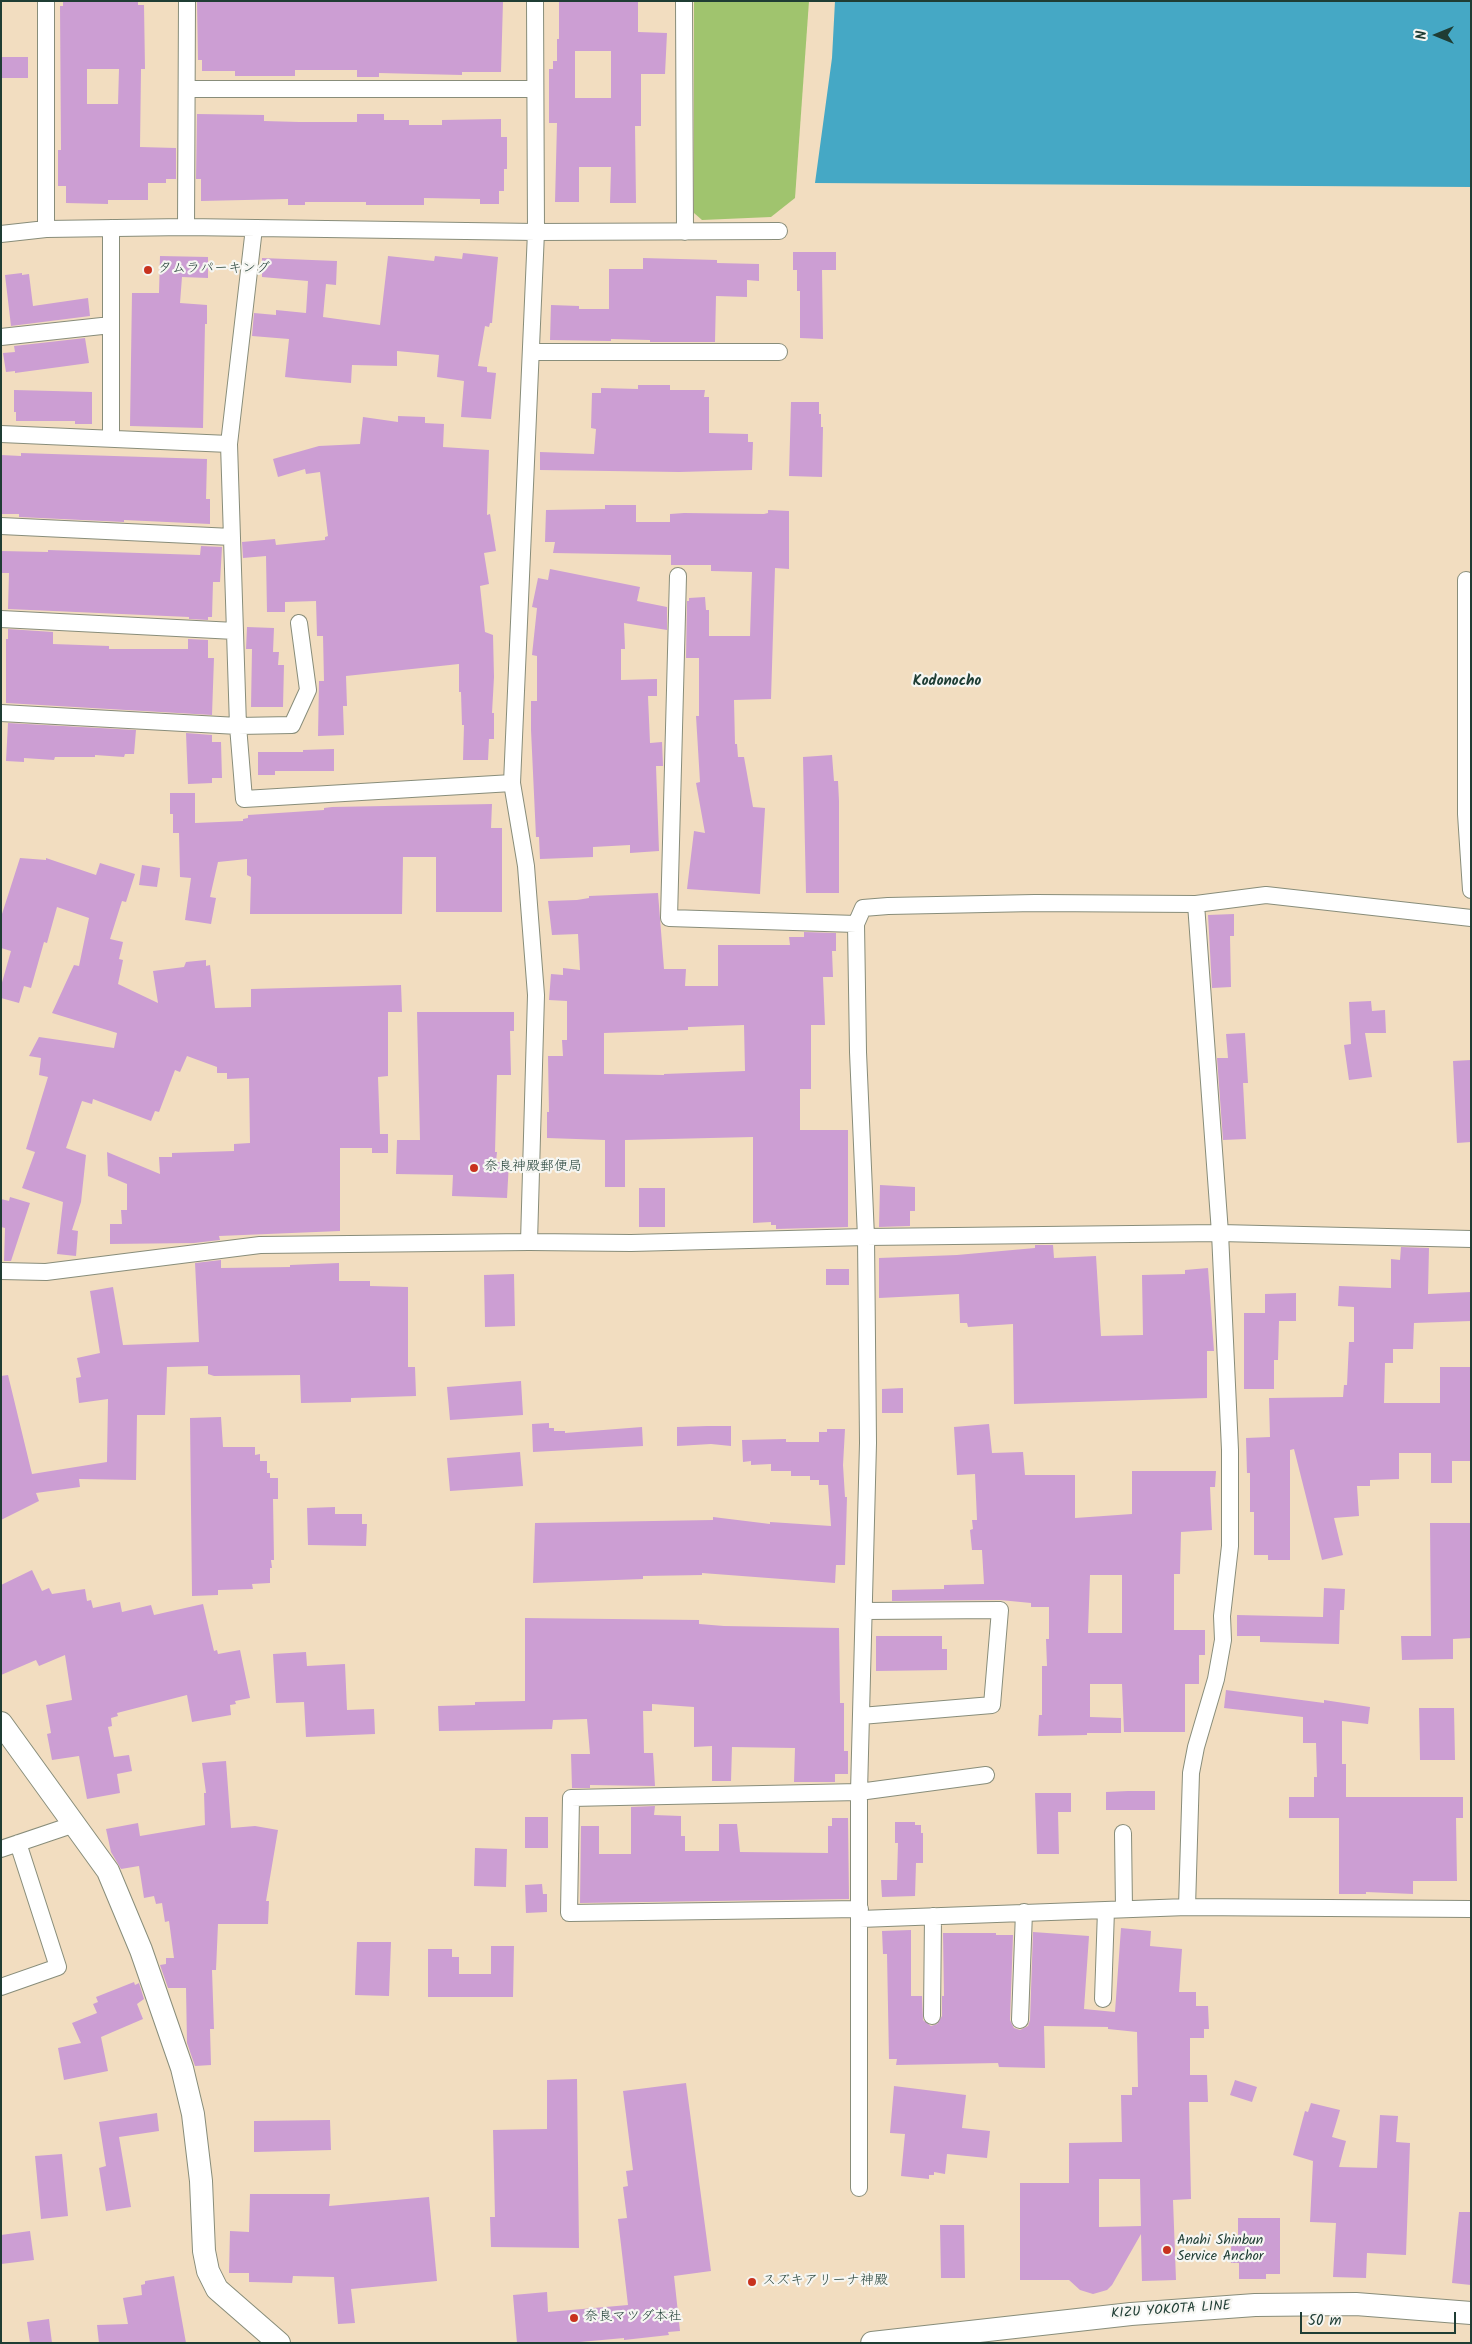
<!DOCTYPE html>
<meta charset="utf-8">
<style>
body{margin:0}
#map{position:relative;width:1472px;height:2344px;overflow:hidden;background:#f2ddc0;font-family:Kalam,sans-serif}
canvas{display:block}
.frame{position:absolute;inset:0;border:2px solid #1f3d34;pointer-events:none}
.north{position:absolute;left:1412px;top:10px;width:50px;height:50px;-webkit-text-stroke:4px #f6f6f2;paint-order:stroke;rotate:270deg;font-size:14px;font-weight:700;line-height:20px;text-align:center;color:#1f3d34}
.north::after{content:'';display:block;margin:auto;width:18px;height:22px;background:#1f3d34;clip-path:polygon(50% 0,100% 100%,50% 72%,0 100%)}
.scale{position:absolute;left:1300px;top:2312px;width:156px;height:22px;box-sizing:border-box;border:2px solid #1f3d34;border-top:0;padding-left:6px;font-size:15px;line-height:18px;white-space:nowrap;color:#1f3d34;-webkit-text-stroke:4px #f6f6f2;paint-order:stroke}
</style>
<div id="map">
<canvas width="1472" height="2344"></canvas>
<div class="frame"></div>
<div class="north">N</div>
<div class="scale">50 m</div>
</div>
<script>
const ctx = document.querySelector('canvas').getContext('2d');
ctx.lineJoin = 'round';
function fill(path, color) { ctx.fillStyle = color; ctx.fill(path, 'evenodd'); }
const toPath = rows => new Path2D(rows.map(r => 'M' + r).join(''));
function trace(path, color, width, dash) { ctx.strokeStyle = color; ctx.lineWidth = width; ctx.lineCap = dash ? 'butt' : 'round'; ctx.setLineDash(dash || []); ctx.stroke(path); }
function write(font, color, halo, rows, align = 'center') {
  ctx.font = font + ' Kalam,"Klee One",sans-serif'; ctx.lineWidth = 4.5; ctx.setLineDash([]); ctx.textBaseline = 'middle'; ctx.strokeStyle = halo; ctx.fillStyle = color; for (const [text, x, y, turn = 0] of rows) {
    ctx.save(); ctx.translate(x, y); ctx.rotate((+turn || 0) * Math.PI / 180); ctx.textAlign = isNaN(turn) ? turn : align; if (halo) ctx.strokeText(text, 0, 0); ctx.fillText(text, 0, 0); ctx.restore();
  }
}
fill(toPath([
 [694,1,809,1,795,198,771,217,702,220,694,213]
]), '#a0c46e');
fill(toPath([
 [835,1,1471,1,1471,187,815,183,832,58]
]), '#45a8c5');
fill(toPath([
 [63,1,138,1,138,5,144,5,145,69,141,69,140,147,176,148,176,179,166,179,166,183,148,183,148,200,108,200,108,204,66,203,66,186,58,186,58,150,61,150,60,6,63,6],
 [87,69,119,69,118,104,87,104],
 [197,1,503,1,501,72,462,72,462,75,379,73,379,77,357,77,357,70,295,70,295,76,235,76,235,71,202,71,202,60,198,60],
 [559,1,638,1,638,32,667,33,665,74,641,74,641,126,635,126,636,203,610,203,611,167,579,167,579,202,555,202,557,123,549,123,549,69,553,69,553,61,557,61,557,39,559,39],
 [575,51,611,51,611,98,575,98],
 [1,57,28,57,28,78,1,78],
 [197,114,264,115,264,121,299,122,357,122,357,114,384,114,384,120,409,120,409,125,442,125,442,120,501,119,501,137,507,137,507,169,504,169,504,191,499,191,499,204,480,204,480,199,424,198,424,205,366,205,366,202,305,202,305,205,288,205,288,199,201,201,201,179,196,179],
 [793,252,836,252,836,270,822,270,823,339,800,338,800,291,797,291,797,270,793,270],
 [463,253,498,257,492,323,490,323,489,327,485,326,478,366,487,367,487,372,496,373,491,419,461,417,464,381,437,377,439,355,397,351,397,366,352,365,351,383,303,379,285,377,289,339,252,336,254,313,276,315,276,310,306,313,308,281,262,277,262,258,337,261,336,285,326,284,323,317,380,325,388,256,434,261,435,256,462,259],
 [160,256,208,257,208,278,182,277,180,303,207,305,207,324,205,324,203,428,130,426,132,293,159,293],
 [643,258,717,260,717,263,759,264,759,281,747,280,747,297,716,296,715,342,650,342,650,340,611,339,611,341,550,340,551,305,579,306,579,309,609,309,609,269,643,269],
 [22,273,22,275,29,274,33,306,88,298,90,316,11,326,5,275],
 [85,338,89,363,15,373,15,371,6,372,3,353,15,352,14,346],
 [638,385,670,385,670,390,705,390,704,397,709,397,709,433,748,434,748,442,753,442,752,470,679,472,540,470,540,452,594,454,596,429,591,428,592,393,601,393,601,388,638,389],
 [14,390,92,392,92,424,75,424,75,421,16,421,16,412,14,412],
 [791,402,819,402,819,414,821,414,821,427,823,427,822,477,789,476],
 [398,416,425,417,425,423,444,424,443,447,489,450,487,515,490,514,496,551,484,553,489,584,480,586,485,632,493,635,494,677,492,713,494,713,494,739,489,739,488,760,463,760,464,725,462,725,461,692,459,692,459,664,346,676,347,706,343,706,344,735,318,736,319,681,324,681,323,636,317,636,316,601,285,602,285,612,267,612,266,556,243,558,242,542,275,539,276,545,325,540,325,537,328,536,320,472,306,474,305,469,278,477,273,459,319,446,360,444,363,417,398,422],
 [21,453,207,459,206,499,210,499,210,524,124,520,124,522,19,517,19,514,1,514,1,455,21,456],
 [605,505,636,505,636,522,670,522,670,514,684,513,764,514,768,513,768,510,789,511,789,569,775,568,771,699,734,700,735,744,737,744,738,757,744,757,753,807,765,808,760,894,687,889,694,831,705,833,696,783,700,782,696,716,699,716,699,658,686,658,687,601,689,601,689,598,705,597,706,610,709,610,709,636,750,636,752,572,711,571,711,565,671,565,671,555,553,553,555,542,545,542,546,510,605,509],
 [201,546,222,547,220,582,213,582,212,617,208,617,208,620,189,619,189,617,8,609,9,573,1,573,1,551,48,552,48,550,200,555],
 [550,569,640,587,637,601,667,607,667,630,624,623,625,649,621,649,621,680,657,679,657,696,648,696,650,743,662,742,663,766,656,766,659,851,630,853,630,845,593,847,593,857,540,859,539,837,536,837,531,730,531,701,537,701,537,656,532,655,537,608,532,607,538,578,548,580],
 [247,627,274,628,273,652,279,652,278,665,284,665,283,707,251,707,252,649,246,649],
 [8,629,53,632,53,644,109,646,109,649,188,649,188,639,208,640,208,658,214,658,212,715,6,703,6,639,8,639],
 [8,723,136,730,134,754,125,754,124,757,95,755,95,757,55,757,54,760,24,758,24,762,6,761],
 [186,733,212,735,212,742,221,742,222,778,212,778,212,783,188,784],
 [334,749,334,771,275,771,275,775,258,775,258,752,303,752,303,750],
 [832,755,834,781,838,781,839,801,839,893,806,893,803,757],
 [170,793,195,793,195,823,243,821,243,819,248,818,248,815,324,810,324,808,332,807,492,804,491,828,502,828,502,912,436,912,436,857,403,857,402,914,250,914,251,877,247,875,247,859,218,862,210,897,216,898,211,924,185,920,191,878,180,877,179,833,173,833,173,814,170,814],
 [20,858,46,860,46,858,96,875,100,863,135,874,126,902,122,901,110,939,123,942,119,959,123,960,118,984,158,1003,153,971,184,967,186,962,206,960,206,966,210,965,215,1008,251,1007,251,989,401,985,402,1012,388,1012,388,1076,378,1077,380,1134,388,1134,388,1153,372,1153,372,1148,340,1148,340,1231,219,1236,220,1240,194,1243,110,1244,110,1224,122,1224,121,1210,127,1210,127,1184,108,1176,107,1152,160,1174,159,1157,172,1157,172,1153,234,1151,234,1144,250,1143,249,1078,227,1079,227,1073,217,1073,217,1067,187,1056,180,1072,175,1070,159,1112,155,1111,151,1121,93,1099,92,1104,82,1101,66,1148,86,1155,81,1202,72,1230,78,1231,76,1256,57,1254,63,1202,22,1188,35,1152,26,1149,48,1077,39,1075,41,1058,29,1056,39,1037,114,1048,117,1033,52,1013,74,965,79,966,89,918,57,907,47,943,44,942,31,988,24,986,19,1003,1,998,1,986,11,951,1,948,1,917],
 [142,865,160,868,157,887,139,885],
 [658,893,664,969,686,969,685,986,718,986,718,945,790,945,789,937,804,937,804,932,836,933,836,951,832,951,833,977,823,977,825,1025,811,1025,811,1089,800,1089,800,1130,848,1130,848,1227,776,1229,776,1225,771,1225,771,1222,753,1223,753,1137,625,1140,625,1187,605,1187,605,1140,547,1138,547,1112,549,1112,548,1056,563,1056,562,1040,567,1040,567,1001,549,1000,551,974,563,975,563,968,580,970,578,934,552,935,548,901,577,900,589,898,589,896],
 [744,1025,745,1071,664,1074,664,1075,604,1074,604,1033,688,1030,688,1027],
 [1234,914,1234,936,1230,936,1231,987,1212,988,1208,915],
 [1371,1001,1372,1011,1385,1010,1386,1033,1365,1033,1372,1077,1349,1080,1344,1045,1351,1044,1349,1002],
 [417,1012,514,1012,514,1031,510,1031,511,1075,497,1075,495,1152,497,1152,496,1162,509,1162,507,1198,452,1196,453,1175,396,1174,397,1140,420,1140],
 [1245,1033,1248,1083,1243,1083,1246,1139,1223,1140,1217,1058,1228,1058,1226,1034],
 [1471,1060,1471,1142,1457,1143,1453,1061],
 [880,1185,915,1187,915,1211,910,1211,910,1226,879,1227],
 [639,1188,665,1188,665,1227,639,1227],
 [10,1197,30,1203,11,1261,4,1261,5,1228,1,1227,1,1199,9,1201],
 [1035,1245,1053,1245,1054,1258,1096,1256,1101,1336,1143,1335,1142,1275,1185,1274,1185,1270,1208,1268,1214,1351,1207,1351,1207,1398,1014,1404,1013,1324,968,1327,967,1323,960,1323,959,1294,879,1298,879,1258,957,1255,1035,1248],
 [1401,1247,1429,1248,1428,1294,1471,1292,1471,1321,1414,1323,1413,1349,1393,1349,1393,1363,1385,1363,1384,1403,1440,1403,1440,1367,1471,1367,1471,1461,1452,1461,1452,1483,1431,1483,1431,1453,1399,1453,1399,1479,1370,1480,1370,1486,1357,1486,1359,1516,1334,1518,1343,1555,1322,1560,1294,1449,1290,1450,1290,1560,1268,1560,1268,1555,1254,1555,1254,1512,1250,1512,1250,1473,1247,1473,1246,1438,1270,1437,1269,1398,1343,1397,1344,1385,1347,1385,1349,1342,1354,1342,1354,1307,1338,1306,1339,1286,1391,1288,1391,1259,1400,1260],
 [221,1260,221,1268,290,1267,290,1265,339,1263,339,1281,370,1281,370,1286,408,1287,408,1367,415,1367,416,1396,351,1398,351,1402,301,1403,300,1375,214,1376,208,1374,208,1366,167,1367,165,1415,137,1415,136,1480,79,1479,80,1487,36,1493,39,1501,1,1520,1,1376,8,1375,32,1474,107,1462,108,1399,79,1403,76,1378,81,1377,77,1358,100,1353,90,1291,113,1287,123,1345,199,1342,195,1263],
 [826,1269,849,1269,849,1285,826,1285],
 [514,1274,515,1326,485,1327,484,1275],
 [1296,1293,1296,1321,1279,1321,1278,1360,1274,1360,1274,1389,1244,1389,1244,1313,1265,1313,1265,1294],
 [521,1381,523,1415,450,1420,447,1387],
 [903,1388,903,1413,882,1413,882,1389],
 [221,1417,223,1447,255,1447,255,1455,260,1454,260,1461,267,1461,267,1473,270,1473,270,1478,278,1478,278,1499,273,1499,274,1560,271,1560,272,1568,270,1568,270,1583,252,1584,253,1589,218,1590,218,1595,192,1596,190,1418],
 [549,1423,549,1428,554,1428,554,1431,565,1431,565,1433,642,1427,643,1446,533,1452,532,1424],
 [989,1424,992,1453,1023,1452,1025,1475,1075,1475,1075,1518,1132,1514,1132,1471,1216,1471,1215,1487,1210,1487,1212,1530,1181,1532,1180,1574,1174,1574,1174,1630,1205,1630,1205,1655,1199,1655,1199,1684,1185,1684,1185,1732,1124,1732,1122,1684,1090,1684,1090,1717,1121,1718,1121,1733,1087,1733,1087,1735,1038,1736,1039,1715,1042,1715,1042,1666,1047,1666,1046,1639,1049,1639,1049,1607,1031,1607,1031,1603,1000,1600,892,1601,892,1590,944,1589,944,1585,984,1584,982,1550,972,1550,970,1530,973,1529,972,1520,977,1520,975,1474,957,1475,954,1427],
 [1090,1575,1122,1575,1122,1633,1088,1633],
 [707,1426,731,1426,731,1446,711,1444,677,1446,677,1427],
 [827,1429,845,1429,843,1465,845,1497,847,1497,845,1565,836,1565,835,1583,702,1573,702,1575,643,1576,643,1579,533,1583,535,1523,713,1520,713,1517,770,1524,770,1522,831,1526,828,1485,819,1485,819,1480,810,1480,810,1476,791,1476,791,1471,771,1471,771,1464,751,1465,751,1461,743,1462,742,1440,786,1439,786,1442,819,1442,819,1432,827,1432],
 [520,1452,523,1486,450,1491,447,1458],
 [335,1507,335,1514,362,1514,362,1524,367,1524,366,1546,308,1545,307,1508],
 [1430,1523,1471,1523,1471,1638,1453,1639,1453,1659,1402,1660,1401,1636,1431,1636],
 [32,1570,42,1591,49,1588,52,1594,85,1589,87,1601,91,1600,93,1608,120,1602,122,1612,151,1605,154,1615,203,1604,214,1651,217,1650,218,1654,240,1650,250,1698,235,1701,236,1704,230,1705,231,1715,192,1722,187,1695,117,1713,118,1716,111,1718,112,1726,108,1727,114,1757,129,1755,132,1771,117,1774,120,1793,87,1799,79,1756,52,1760,47,1734,51,1733,46,1705,72,1700,65,1655,39,1666,36,1660,1,1675,1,1585],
 [1324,1588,1345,1589,1344,1610,1340,1610,1339,1644,1260,1642,1260,1636,1237,1636,1237,1615,1323,1617],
 [525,1618,699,1620,699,1624,724,1626,839,1628,840,1703,844,1703,844,1751,848,1751,848,1774,835,1774,835,1782,794,1782,795,1748,732,1747,731,1781,712,1781,712,1746,694,1747,694,1707,652,1704,652,1711,643,1711,644,1753,653,1753,655,1786,590,1785,590,1788,572,1788,571,1754,590,1754,587,1719,553,1720,552,1729,439,1731,438,1706,475,1705,475,1702,525,1701],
 [876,1636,942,1636,942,1649,947,1649,947,1670,876,1671],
 [306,1652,307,1666,345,1664,347,1710,374,1709,375,1734,306,1737,304,1702,276,1703,273,1654],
 [1226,1690,1324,1703,1324,1700,1370,1707,1368,1724,1342,1721,1342,1764,1346,1764,1346,1797,1463,1797,1463,1818,1456,1818,1457,1881,1413,1881,1413,1894,1366,1892,1366,1894,1339,1894,1339,1818,1289,1818,1289,1797,1314,1797,1314,1777,1317,1777,1316,1743,1303,1743,1303,1717,1224,1708],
 [1419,1708,1454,1708,1455,1760,1420,1760],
 [226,1761,231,1828,255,1826,278,1830,266,1901,269,1901,268,1924,218,1924,216,1970,212,1970,214,2029,210,2029,211,2065,195,2066,187,2043,186,1988,168,1988,160,1965,166,1964,166,1958,174,1958,169,1921,165,1922,162,1903,156,1904,154,1896,144,1898,139,1866,121,1869,111,1852,106,1829,138,1823,140,1836,205,1825,204,1793,206,1793,202,1763],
 [1128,1791,1155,1791,1155,1810,1106,1810,1106,1792],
 [1035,1793,1071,1793,1071,1812,1058,1812,1059,1854,1037,1854],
 [655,1806,654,1815,681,1816,681,1836,685,1836,685,1851,719,1851,719,1824,737,1824,740,1852,828,1853,828,1826,832,1826,832,1818,848,1818,849,1899,580,1903,581,1826,599,1826,599,1854,631,1854,631,1807],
 [525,1817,548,1817,548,1848,525,1848],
 [895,1822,915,1822,915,1825,921,1825,921,1833,923,1833,923,1863,916,1863,915,1896,882,1897,881,1880,897,1880,898,1843,895,1843],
 [475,1848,507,1849,506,1887,474,1886],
 [542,1884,543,1894,547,1894,547,1912,526,1913,525,1885],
 [1121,1928,1151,1931,1150,1946,1182,1949,1179,1992,1196,1992,1196,2006,1208,2006,1209,2029,1204,2029,1204,2038,1190,2038,1190,2075,1207,2075,1208,2102,1189,2102,1191,2199,1173,2200,1176,2280,1142,2281,1141,2234,1112,2285,1107,2290,1093,2294,1080,2290,1069,2280,1020,2280,1020,2183,1069,2183,1069,2143,1122,2142,1121,2095,1132,2095,1132,2087,1138,2087,1137,2032,1108,2029,1108,2027,1044,2026,1045,2068,999,2067,998,2063,896,2065,897,2059,889,2059,887,1954,883,1954,882,1931,911,1930,911,1996,922,1996,923,2020,931,2026,937,2024,942,2016,942,1996,944,1996,943,1933,996,1933,996,1935,1013,1935,1010,2020,1014,2028,1020,2030,1028,2026,1030,2020,1033,1932,1089,1936,1084,2009,1115,2012],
 [1099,2179,1140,2179,1141,2226,1099,2227],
 [357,1942,391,1942,389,1996,355,1995],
 [491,1946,514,1946,513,1997,428,1997,428,1949,452,1949,452,1957,459,1957,459,1974,491,1974],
 [134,1982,135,1985,139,1983,144,1999,137,2004,143,2019,101,2037,108,2071,64,2080,58,2048,81,2043,72,2023,97,2013,93,2004,98,2002,96,1997],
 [577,2079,579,2248,491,2247,490,2217,495,2217,493,2130,547,2129,547,2080],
 [1235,2080,1257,2087,1252,2102,1230,2095],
 [686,2083,711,2271,674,2276,680,2331,668,2332,669,2335,624,2340,624,2338,569,2343,517,2343,513,2295,547,2292,548,2312,628,2305,618,2219,627,2218,623,2187,628,2186,626,2171,633,2170,623,2091],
 [894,2086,966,2095,962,2128,990,2131,987,2158,947,2154,945,2174,934,2172,934,2175,929,2175,929,2179,901,2176,905,2134,890,2133],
 [1311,2103,1340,2110,1332,2137,1346,2141,1339,2167,1377,2168,1380,2115,1398,2116,1396,2142,1410,2143,1406,2255,1367,2253,1366,2278,1333,2277,1336,2223,1310,2222,1313,2161,1293,2155,1305,2111,1308,2112],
 [157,2113,159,2131,119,2137,131,2207,106,2211,99,2168,106,2166,99,2122],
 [330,2120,331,2150,254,2152,254,2121],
 [62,2154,68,2216,41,2219,35,2156],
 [250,2194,330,2194,329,2206,429,2197,437,2281,351,2289,355,2323,338,2324,334,2277,293,2276,292,2283,249,2282,249,2273,229,2273,230,2231,249,2232],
 [1459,2212,1471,2212,1471,2285,1452,2283],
 [1238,2218,1280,2218,1280,2274,1266,2274,1266,2279,1239,2279,1239,2263,1231,2263,1231,2245,1238,2245],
 [940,2225,964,2225,965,2278,941,2278],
 [30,2231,34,2260,1,2264,1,2235],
 [174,2276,186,2343,99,2343,97,2325,128,2324,123,2298,142,2295,141,2285,145,2284,145,2281],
 [49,2319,52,2343,30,2343,27,2322]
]), '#cc9ed3');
const street = toPath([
 [684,1,685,232],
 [187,89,535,89],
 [186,227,187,1],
 [254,228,229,444,238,726,244,799,512,783],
 [46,229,46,1],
 [1,234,46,229,186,227,536,232,779,231],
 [1,337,111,325],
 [531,352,779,352],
 [1,434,229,444],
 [111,438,111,228],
 [1,526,232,537],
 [678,576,669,918,856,924],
 [1466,580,1466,814,1471,890],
 [1,619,235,631],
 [1,713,238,726,292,725,308,690,299,623],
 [529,1242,536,995,526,866,512,783,536,232,535,1],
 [1,1271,46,1272,260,1245,529,1242,631,1243,866,1237,1220,1233,1471,1239],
 [861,1716,992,1705,1000,1610,864,1611],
 [1123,1833,1124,1909],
 [1,1849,75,1824],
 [1187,1907,1191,1773,1196,1747,1216,1679,1223,1640,1222,1616,1230,1546,1230,1450,1220,1233,1196,904],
 [860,1909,569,1913,571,1798,859,1792,986,1775],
 [860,1919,1187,1907,1471,1909],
 [1,1987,58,1967,18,1843],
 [1103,1999,1106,1910],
 [932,2016,933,1916],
 [1020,2020,1024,1912],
 [859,2188,859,1792,868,1443,866,1237,858,1052,856,924,863,908,888,906,1035,903,1196,904,1266,895,1471,918]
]);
const secondary = toPath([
 [1,1723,108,1871,141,1950,182,2068,193,2114,201,2181,204,2251,208,2271,217,2289,279,2343],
 [872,2343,1131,2314,1255,2305,1356,2304,1471,2313]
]);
trace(street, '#888d7a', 18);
trace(secondary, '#888d7a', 24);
trace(street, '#fff', 16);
trace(secondary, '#fff', 22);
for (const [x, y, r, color] of [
 [148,270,5,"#c8321e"],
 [474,1168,5,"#c8321e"],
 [1167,2250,5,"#c8321e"],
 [752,2282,5,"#c8321e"],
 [574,2318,5,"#c8321e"]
]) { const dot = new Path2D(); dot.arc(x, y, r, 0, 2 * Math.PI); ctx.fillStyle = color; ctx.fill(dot); trace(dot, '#f6f6f2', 2); }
write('14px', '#1f3d34', '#f6f6f2', [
 ["タムラパーキング",158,270],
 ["奈良神殿郵便局",484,1168],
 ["Anahi Shinbun",1177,2242],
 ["Service Anchor",1177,2258],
 ["スズキアリーナ神殿",762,2282],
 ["奈良マツダ本社",584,2318]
], 'left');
write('14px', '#1f3d34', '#f6f6f2', [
 ["KIZU YOKOTA LINE",1171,2311,-4]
]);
write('bold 15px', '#1f3d34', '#f6f6f2', [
 ["Kodonocho",947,682]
]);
</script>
